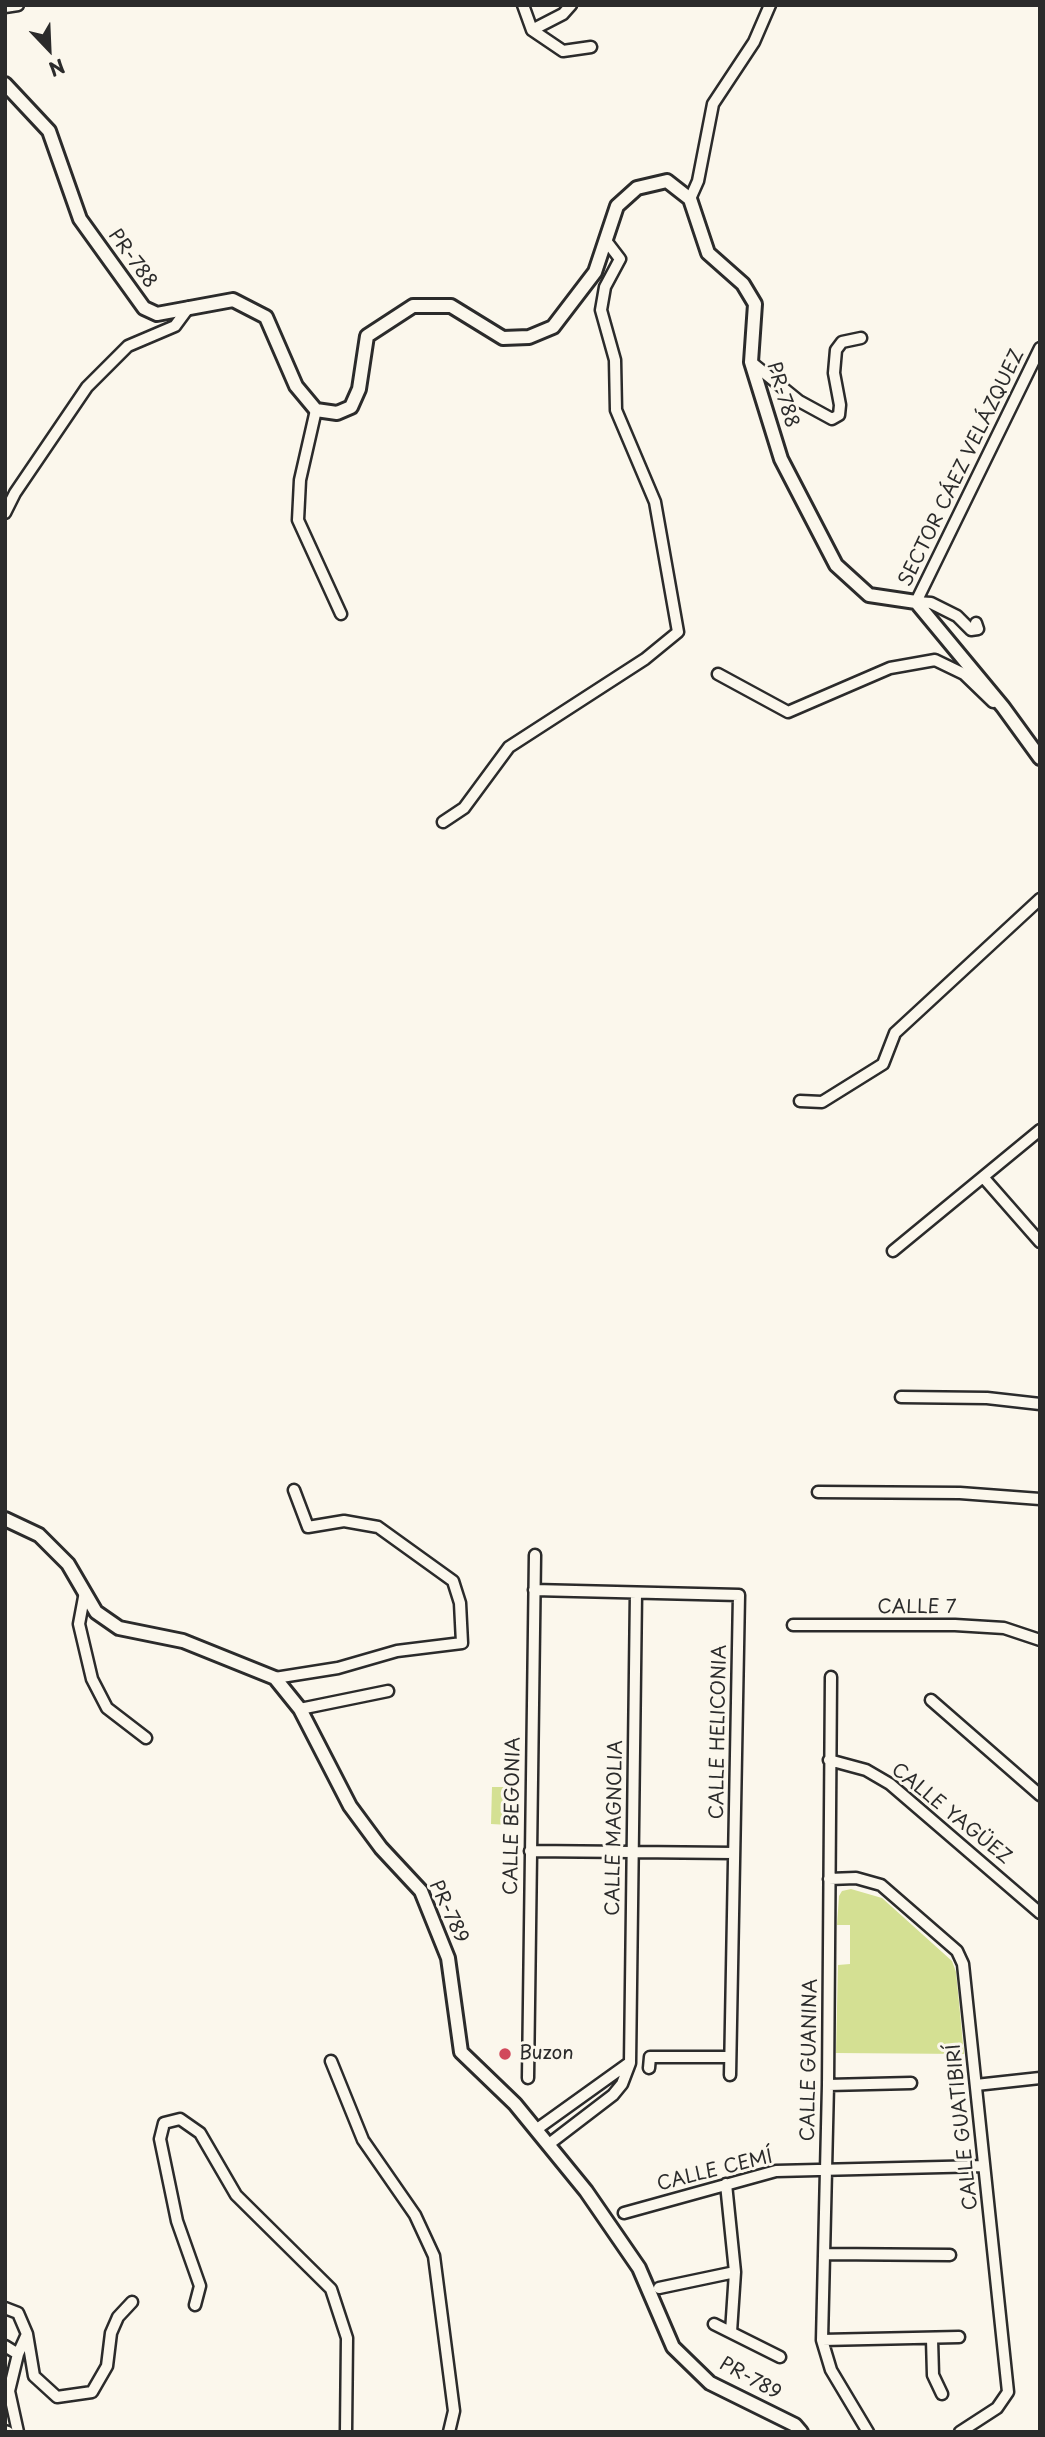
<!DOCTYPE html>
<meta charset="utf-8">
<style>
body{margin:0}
#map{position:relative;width:1045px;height:2437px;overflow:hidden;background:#fbf7ec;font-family:"Playpen Sans",sans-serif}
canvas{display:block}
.frame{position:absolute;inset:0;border:7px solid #2b2b2b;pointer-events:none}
.north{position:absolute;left:14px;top:14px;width:70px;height:70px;-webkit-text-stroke:5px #fbf7ec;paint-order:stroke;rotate:157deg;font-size:19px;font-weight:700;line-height:28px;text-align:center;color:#2b2b2b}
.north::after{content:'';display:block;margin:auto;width:24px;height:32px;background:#2b2b2b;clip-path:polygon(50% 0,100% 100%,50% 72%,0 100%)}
</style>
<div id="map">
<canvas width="1045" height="2437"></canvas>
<div class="frame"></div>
<div class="north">N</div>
</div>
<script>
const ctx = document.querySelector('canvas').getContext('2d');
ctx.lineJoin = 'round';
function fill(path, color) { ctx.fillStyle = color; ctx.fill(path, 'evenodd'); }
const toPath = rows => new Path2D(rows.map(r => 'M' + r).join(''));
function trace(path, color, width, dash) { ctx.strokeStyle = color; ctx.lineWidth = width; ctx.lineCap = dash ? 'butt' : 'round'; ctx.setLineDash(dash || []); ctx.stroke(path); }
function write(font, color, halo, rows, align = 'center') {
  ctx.font = font + ' "Playpen Sans",sans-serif'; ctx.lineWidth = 6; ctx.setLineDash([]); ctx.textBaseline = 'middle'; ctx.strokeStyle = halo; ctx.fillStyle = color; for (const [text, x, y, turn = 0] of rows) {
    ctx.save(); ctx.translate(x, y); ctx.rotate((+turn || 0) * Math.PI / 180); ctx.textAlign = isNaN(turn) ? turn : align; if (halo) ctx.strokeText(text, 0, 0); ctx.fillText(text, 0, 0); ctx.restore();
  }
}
fill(toPath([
 [492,1787,510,1787,509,1825,491,1824],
 [851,1889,882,1898,952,1961,956,1972,964,2054,836,2053,838,1965,850,1964,850,1925,837,1925,839,1896,842,1891]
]), '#d4e093');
const minor = toPath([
 [523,5,532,30,563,51,591,47],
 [5,7,18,5],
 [532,30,563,14,571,5],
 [690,199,698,181,713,104,754,42,770,5],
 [751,362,799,401,832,419,839,415,840,405,834,373,836,350,842,342,861,338],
 [316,410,300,480,298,520,341,614],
 [5,513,15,493,87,387,128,346,175,326,189,307],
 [976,623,978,629,971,630,957,616,931,603,916,602,1040,348],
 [718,674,788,712,890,668,935,660,964,674,993,702],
 [443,822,464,808,509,747,645,659,678,632,655,502,616,410,615,360,601,310,605,287,620,259,607,242],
 [800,1101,822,1102,883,1064,895,1033,1040,899],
 [983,1177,1040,1242],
 [893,1251,1040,1130],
 [901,1397,987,1398,1040,1404],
 [818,1492,960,1493,1040,1499],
 [534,1590,739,1595,730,2075],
 [85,1592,79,1624,92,1679,107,1708,146,1738],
 [793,1625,955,1625,1004,1628,1040,1640],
 [831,1677,828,2085,822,2340,831,2370,868,2432],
 [275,1678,338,1668,397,1651,462,1643,460,1603,453,1581,378,1527,344,1521,308,1527,294,1490],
 [931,1700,1040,1795],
 [300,1709,388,1691],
 [829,1760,866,1770,890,1784,1040,1913],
 [530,1851,734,1853],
 [829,1879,856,1878,881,1885,957,1951,963,1964,1008,2392,997,2408,960,2432],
 [331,2061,363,2140,415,2215,434,2256,454,2411,449,2432],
 [649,2068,650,2057,730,2057],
 [528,2078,535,1555],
 [828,2085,911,2083],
 [976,2085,1040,2078],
 [537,2129,629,2063],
 [549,2144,613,2095,622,2084,630,2063,636,1593],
 [726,2184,735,2272,731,2332],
 [624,2213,776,2171,984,2166],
 [825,2254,950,2255],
 [659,2288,735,2272],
 [195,2305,200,2286,177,2221,160,2139,164,2123,180,2119,200,2133,236,2195,331,2289,347,2338,346,2432],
 [5,2308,18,2313,27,2334,18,2354,9,2391,18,2432],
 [714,2324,780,2357],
 [27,2334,34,2376,57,2397,92,2392,107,2366,111,2333,118,2317,132,2302],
 [932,2339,933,2375,942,2394],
 [822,2340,959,2337],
 [5,2346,18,2354],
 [5,2431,8,2432]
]);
const tertiary = toPath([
 [5,84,49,131,80,219,144,308,157,314,233,300,266,317,296,386,316,410,337,413,351,407,359,389,367,336,413,306,451,306,503,338,529,337,553,327,595,272,617,206,637,188,667,181,690,199,708,253,743,284,755,304,751,362,781,459,836,565,869,595,916,602,1003,707,1040,758],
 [5,1519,39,1535,68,1564,96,1612,119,1628,183,1641,275,1678,300,1709,350,1806,381,1848,421,1891,448,1958,461,2052,515,2104,586,2191,639,2268,673,2347,710,2383,795,2425,801,2432]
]);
trace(minor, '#2b2b2b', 15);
trace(tertiary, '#2b2b2b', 18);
trace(minor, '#fbf7ec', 10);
trace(tertiary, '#fbf7ec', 12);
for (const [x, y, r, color] of [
 [505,2054,7,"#d1495b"]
]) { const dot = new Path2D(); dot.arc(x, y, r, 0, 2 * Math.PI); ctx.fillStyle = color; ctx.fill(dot); trace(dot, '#fbf7ec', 2.5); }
write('19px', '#2b2b2b', '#fbf7ec', [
 ["PR-788",132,259,54],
 ["PR-788",782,395,73],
 ["SECTOR CÁEZ VELÁZQUEZ",962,468,-64],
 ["CALLE 7",917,1608],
 ["CALLE HELICONIA",719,1732,-89],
 ["CALLE YAGÜEZ",951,1814,39],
 ["CALLE BEGONIA",513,1816,-89],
 ["CALLE MAGNOLIA",615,1828,-89],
 ["PR-789",448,1912,65],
 ["CALLE GUANINA",810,2060,-89],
 ["CALLE GUATIBIRÍ",963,2127,-96],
 ["CALLE CEMÍ",715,2171,-14],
 ["PR-789",750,2379,29]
]);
write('19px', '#2b2b2b', '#fbf7ec', [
 ["Buzon",519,2054]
], 'left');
</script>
